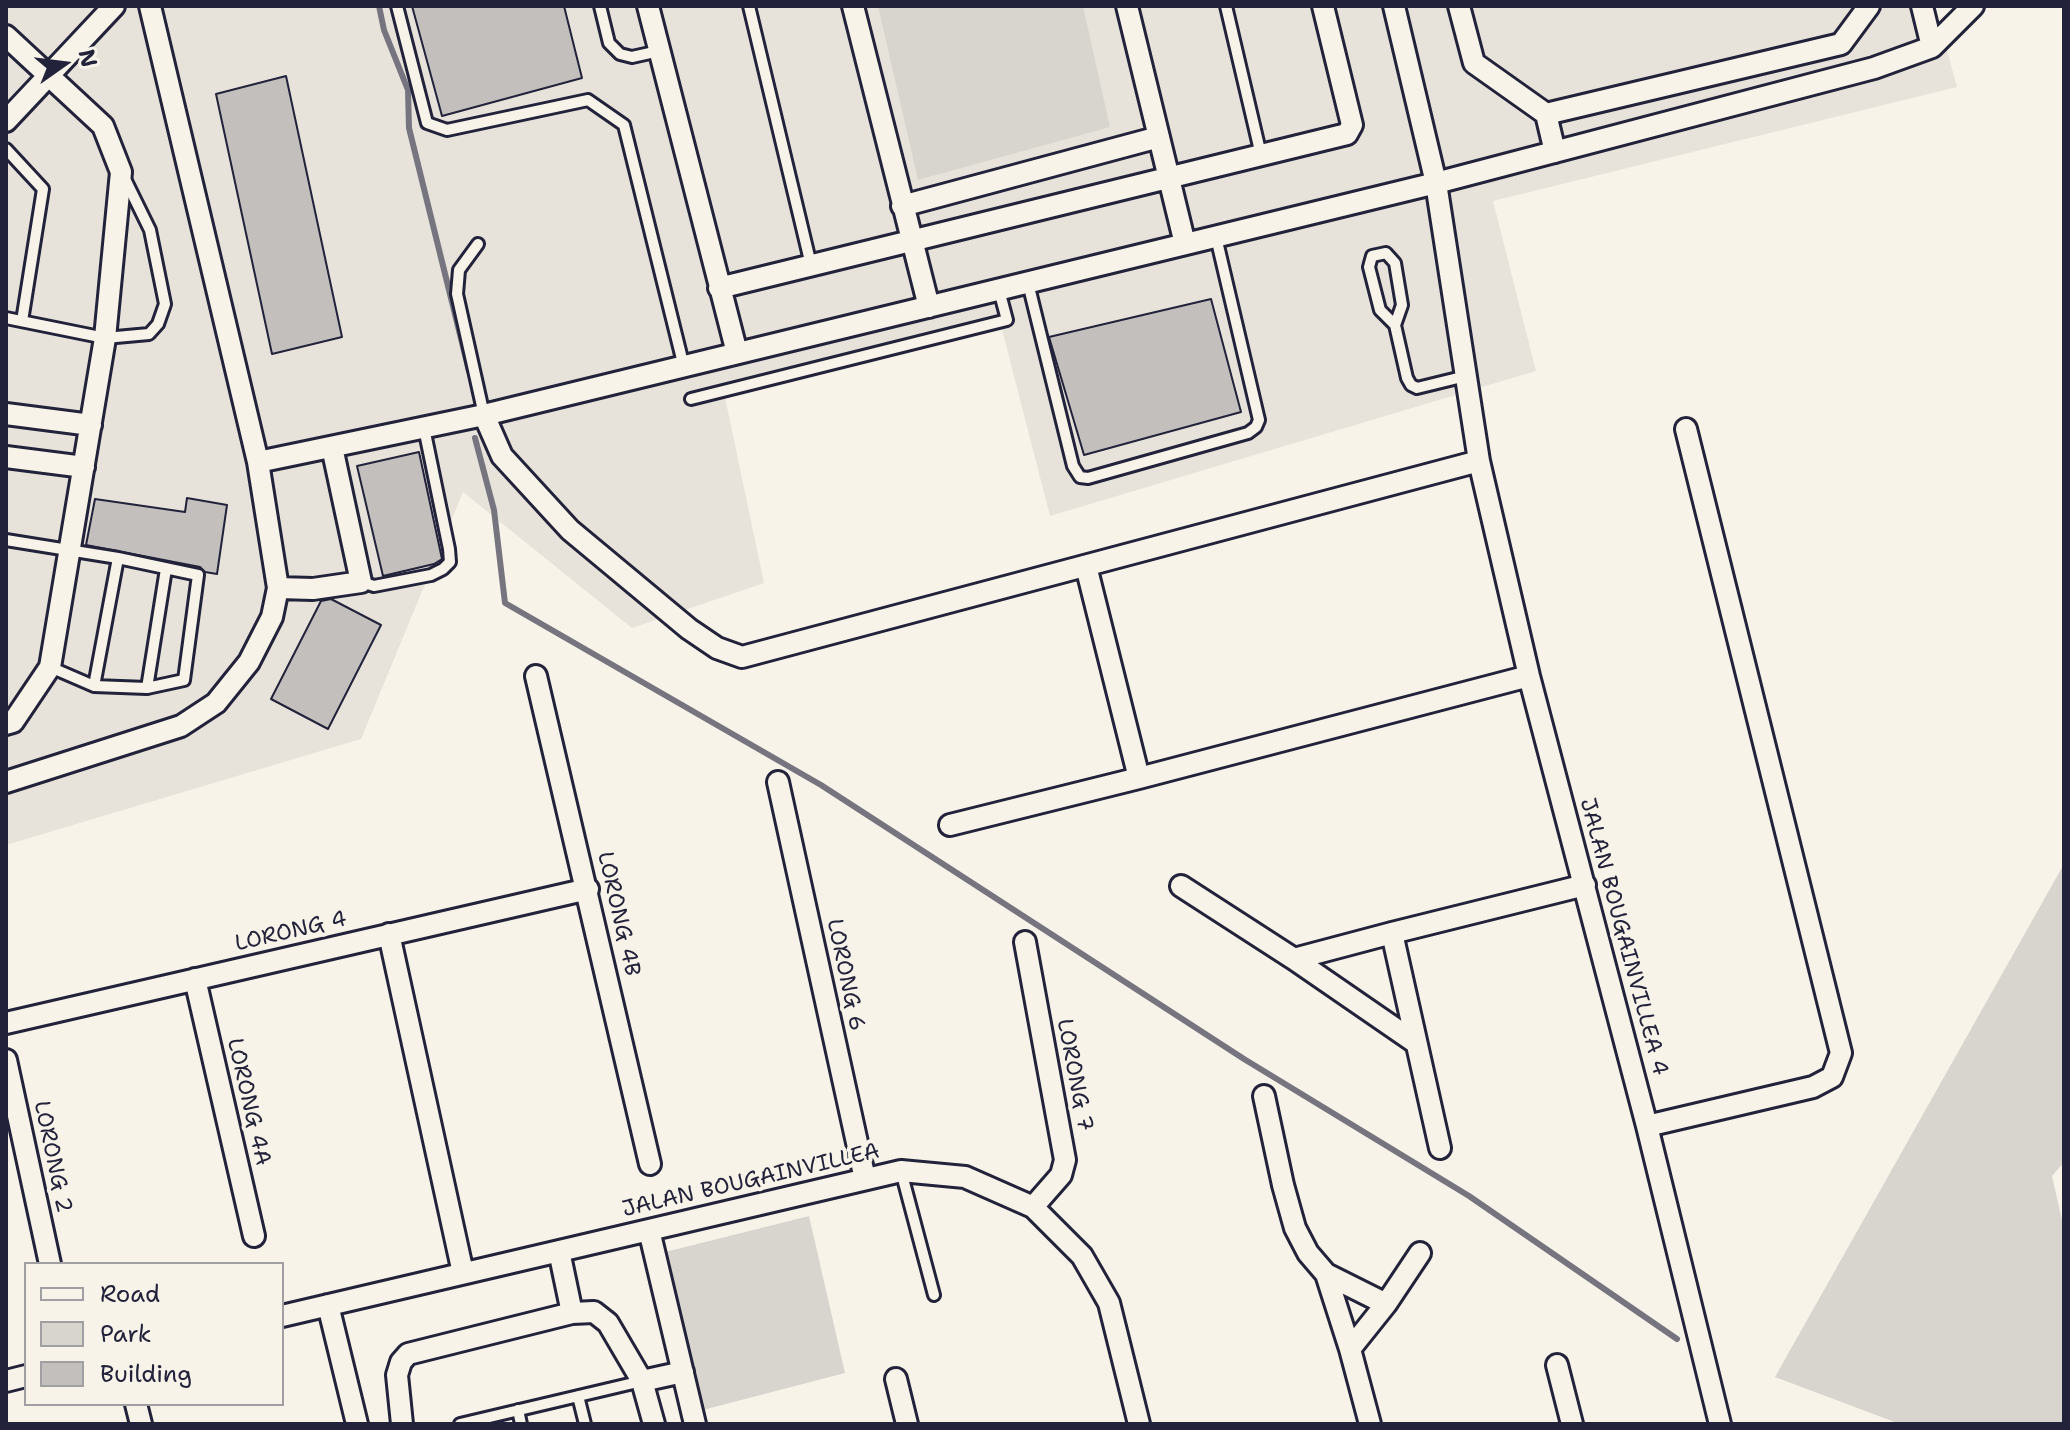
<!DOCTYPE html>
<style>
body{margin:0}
#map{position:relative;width:2070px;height:1430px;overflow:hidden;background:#f7f3e8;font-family:"Shantell Sans",sans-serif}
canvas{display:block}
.frame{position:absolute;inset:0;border:8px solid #22223b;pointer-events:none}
.legend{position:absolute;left:24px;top:1262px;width:260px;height:144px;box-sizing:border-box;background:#f7f3e8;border:2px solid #a29fa3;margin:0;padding:10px 14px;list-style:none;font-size:24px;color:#22223b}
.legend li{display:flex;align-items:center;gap:16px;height:40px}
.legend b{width:40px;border:2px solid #a29fa3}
.north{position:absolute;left:24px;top:24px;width:80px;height:80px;-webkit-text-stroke:6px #f7f3e8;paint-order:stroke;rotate:76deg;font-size:22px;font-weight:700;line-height:32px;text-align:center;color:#22223b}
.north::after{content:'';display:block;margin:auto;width:28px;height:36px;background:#22223b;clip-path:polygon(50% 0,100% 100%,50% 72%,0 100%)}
</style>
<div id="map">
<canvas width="2070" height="1430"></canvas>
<div class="frame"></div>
<ul class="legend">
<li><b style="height:10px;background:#f7f3e8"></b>Road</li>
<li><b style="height:22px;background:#d8d5cf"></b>Park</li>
<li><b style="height:22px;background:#c2bfbd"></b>Building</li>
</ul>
<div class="north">N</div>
</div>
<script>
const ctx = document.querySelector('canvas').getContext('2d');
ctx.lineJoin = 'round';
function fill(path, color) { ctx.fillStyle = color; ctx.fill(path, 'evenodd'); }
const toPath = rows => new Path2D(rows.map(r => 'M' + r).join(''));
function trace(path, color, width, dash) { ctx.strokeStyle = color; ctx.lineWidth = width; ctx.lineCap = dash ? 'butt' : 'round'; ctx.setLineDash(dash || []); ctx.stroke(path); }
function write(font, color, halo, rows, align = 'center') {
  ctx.font = font + ' "Shantell Sans",sans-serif'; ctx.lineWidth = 8; ctx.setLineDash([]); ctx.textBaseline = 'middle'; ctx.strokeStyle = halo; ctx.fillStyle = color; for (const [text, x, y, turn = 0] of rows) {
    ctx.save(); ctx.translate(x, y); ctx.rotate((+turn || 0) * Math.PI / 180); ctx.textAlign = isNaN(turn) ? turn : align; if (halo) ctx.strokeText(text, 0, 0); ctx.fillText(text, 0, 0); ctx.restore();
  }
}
fill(toPath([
 [6,6,1935,6,1957,87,1493,201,1536,371,1050,516,998,314,722,383,764,583,632,628,463,492,361,739,6,845]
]), '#e7e3db');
fill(toPath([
 [878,6,1083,6,1110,127,918,180],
 [2064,864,2064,1162,2052,1176,2064,1229,2064,1424,1900,1424,1775,1377],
 [809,1216,845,1373,699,1411,661,1253]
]), '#d8d5cf');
trace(toPath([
 [379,6,384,30,408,90,409,128,469,371],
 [475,438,494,510,505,603,821,785,1244,1059,1469,1196,1677,1339]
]), '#76747f', 6);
const building = toPath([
 [412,6,564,6,582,78,442,116,412,6],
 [286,76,342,337,272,354,216,94,286,76],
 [1211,299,1241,412,1084,455,1049,337,1211,299],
 [419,452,442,559,434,564,383,576,357,466,419,452],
 [187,498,227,505,217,574,205,572,200,567,86,545,95,499,185,512,187,498],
 [331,599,381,625,328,729,271,699,321,601,331,599]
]);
fill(building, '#c2bfbd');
trace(building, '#22223b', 2);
const lane = toPath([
 [397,6,427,123,447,130,588,100,624,125,684,367],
 [600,6,609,43,620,54,632,57,659,51],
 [749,6,811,265],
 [1226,6,1261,155],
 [6,149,43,189,22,321],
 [478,244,459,270,457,294,484,415],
 [1028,283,1073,466,1080,477,1088,478,1248,433,1256,427,1259,420,1216,237],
 [6,318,105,338,149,334,158,324,165,304,150,230,124,177],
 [1395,325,1402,305,1395,263,1386,253,1372,256,1369,267,1380,310,1395,325,1407,378,1411,385,1417,388,1466,376],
 [691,399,1007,320,999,290],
 [6,540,118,558,198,575,184,680,147,688,94,686,50,667],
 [361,582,374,586,431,575,443,569,450,562,449,549,424,428],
 [94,686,118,558],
 [147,688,166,569],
 [901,1171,934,1295],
 [578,1396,585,1424],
 [518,1410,521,1424],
 [460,1424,642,1381]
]);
const street = toPath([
 [648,6,737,353],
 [853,6,929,307],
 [1127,6,1185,244],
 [1394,6,1436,183,1479,461,1529,676,1647,1126,1720,1424],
 [1459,6,1474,63,1546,114,1555,152],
 [1922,6,1932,47],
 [6,36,103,126,121,172,105,338,50,667,13,722,6,724],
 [1546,114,1841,44,1869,6],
 [6,121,114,6],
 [902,206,1159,137],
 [719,288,1347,134,1352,125,1323,6],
 [6,414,91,425],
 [484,415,502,456,570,530,689,629,717,648,742,657,1479,461],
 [6,457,84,467],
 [258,462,484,415,1436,183,1874,68,1932,47,1973,6],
 [1086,566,1139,778],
 [278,588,313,589,361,582,332,447],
 [536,676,650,1164],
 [6,782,181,726,216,703,249,662,272,617,278,588,258,462,150,6],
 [778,782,865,1179],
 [950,825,1139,778,1529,676],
 [1181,886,1294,959,1416,1043],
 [1392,933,1440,1148],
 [389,934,463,1273],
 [1025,942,1065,1160,1061,1175,1033,1207],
 [1294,959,1392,933,1585,885],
 [195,979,254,1236],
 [6,1023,588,889],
 [6,1060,50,1264],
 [1264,1096,1283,1185,1295,1228,1308,1253,1326,1274,1386,1304],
 [1647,1126,1813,1087,1832,1077,1841,1053,1686,429],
 [649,1230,695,1424],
 [559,1251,572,1313],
 [1326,1274,1350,1349,1370,1424],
 [328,1305,357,1424],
 [282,1316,901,1171,965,1177,1033,1207,1082,1256,1109,1303,1139,1424],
 [1350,1349,1386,1304,1420,1253],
 [1557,1365,1572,1424],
 [896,1379,907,1424],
 [6,1381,26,1376],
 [642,1381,683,1372],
 [136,1404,141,1424],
 [402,1424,397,1375,401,1362,408,1354,572,1313,594,1312,608,1323,642,1381,654,1424]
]);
trace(lane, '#22223b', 16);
trace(street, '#22223b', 26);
trace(lane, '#f7f3e8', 10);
trace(street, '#f7f3e8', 20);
write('22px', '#22223b', '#f7f3e8', [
 ["LORONG 4B",618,914,77],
 ["LORONG 4",291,932,-13],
 ["JALAN BOUGAINVILLEA 4",1623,937,75],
 ["LORONG 6",845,975,78],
 ["LORONG 7",1074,1075,79],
 ["LORONG 4A",248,1102,77],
 ["LORONG 2",52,1157,78],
 ["JALAN BOUGAINVILLEA",751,1181,-13]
]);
</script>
